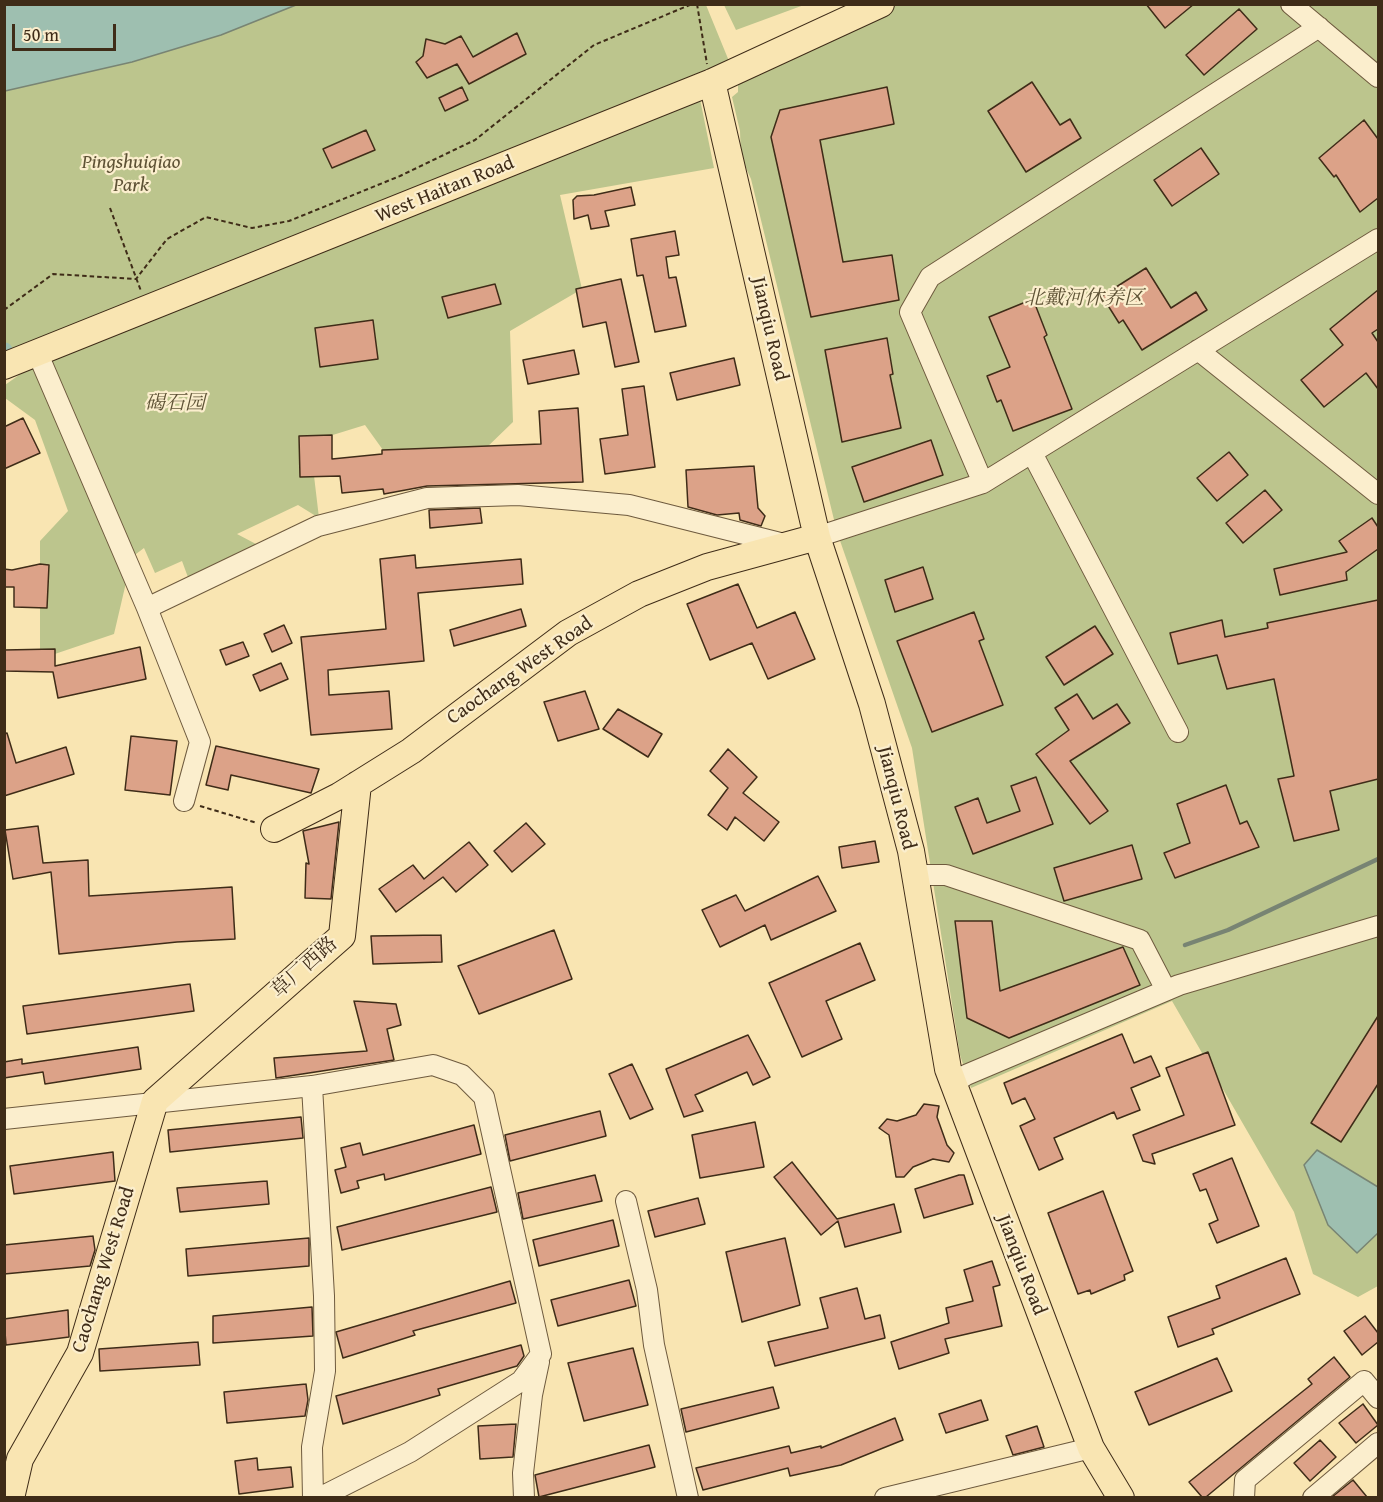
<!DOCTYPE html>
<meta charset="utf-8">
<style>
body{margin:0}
#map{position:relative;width:1383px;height:1502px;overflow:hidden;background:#f9e5b2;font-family:"Gentium Book Plus",serif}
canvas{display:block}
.frame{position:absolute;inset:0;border:6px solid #3f2c18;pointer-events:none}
.scale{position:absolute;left:12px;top:24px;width:104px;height:27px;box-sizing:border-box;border:3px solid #3f2c18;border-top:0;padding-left:8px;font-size:18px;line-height:21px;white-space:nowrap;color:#3f2c18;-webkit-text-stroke:4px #fbeecd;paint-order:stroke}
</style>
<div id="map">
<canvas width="1383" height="1502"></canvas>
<div class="frame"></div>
<div class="scale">50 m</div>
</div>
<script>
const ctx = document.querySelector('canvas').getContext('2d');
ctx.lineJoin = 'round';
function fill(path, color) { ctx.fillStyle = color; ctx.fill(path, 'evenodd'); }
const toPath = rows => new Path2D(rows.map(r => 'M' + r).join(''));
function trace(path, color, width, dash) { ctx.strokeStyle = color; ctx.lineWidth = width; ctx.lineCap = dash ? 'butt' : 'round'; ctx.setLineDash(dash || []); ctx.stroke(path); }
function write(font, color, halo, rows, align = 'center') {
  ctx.font = font + ' "Gentium Book Plus","Noto Serif SC",serif'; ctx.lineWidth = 4.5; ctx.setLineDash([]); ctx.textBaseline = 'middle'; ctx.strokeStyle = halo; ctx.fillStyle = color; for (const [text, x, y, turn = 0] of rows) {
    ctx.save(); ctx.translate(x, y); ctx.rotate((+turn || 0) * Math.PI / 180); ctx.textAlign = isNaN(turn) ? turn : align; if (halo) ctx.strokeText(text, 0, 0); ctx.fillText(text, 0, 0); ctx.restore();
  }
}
fill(toPath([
 [238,5,706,5,731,66,5,362,5,69],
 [724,5,804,5,736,30],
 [847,5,1378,5,1378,1286,1358,1297,1313,1274,1294,1212,1172,1001,971,1088,960,1055,912,748,837,532,751,179,741,157,740,131,732,97,738,92,738,83,761,74],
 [700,99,714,168,560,195,582,289,510,331,513,422,483,451,388,457,365,425,310,442,319,518,298,505,237,534,273,553,189,580,182,561,155,573,144,548,132,557,114,634,40,659,40,541,68,511,35,420,5,398,5,385,26,370]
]), '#bcc58d');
const water = toPath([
 [4,5,5,4,296,5,221,35,132,62,5,91,4,5],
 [1317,1150,1378,1187,1378,1233,1357,1253,1328,1225,1304,1165,1317,1150]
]);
fill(water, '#9ebfb0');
trace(water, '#788473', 1.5);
trace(toPath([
 [1185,945,1228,930,1378,859]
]), '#788473', 4.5);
trace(toPath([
 [4,350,5,350]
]), '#9ebfb0', 15);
const building = toPath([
 [1146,4,1194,4,1165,28,1146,4],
 [1239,9,1257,29,1204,75,1186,55,1239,9],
 [517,33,526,54,469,84,457,64,427,78,416,62,423,56,426,39,445,44,461,36,473,57,517,33],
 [1032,82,1060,125,1070,119,1081,138,1026,172,988,111,1032,82],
 [462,87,468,100,445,111,439,98,462,87],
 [887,87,894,124,820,140,843,262,892,255,899,300,811,317,771,137,780,110,887,87],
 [1364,120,1378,139,1378,198,1360,212,1336,175,1334,177,1319,158,1364,120],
 [366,130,375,150,332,168,323,149,366,130],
 [1201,148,1219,174,1172,206,1154,180,1201,148],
 [631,187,635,205,605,211,609,226,591,229,588,215,574,219,573,200,577,196,594,195,631,187],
 [675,231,679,255,666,257,669,278,676,277,686,326,655,332,643,275,637,276,631,239,675,231],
 [1146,268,1171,308,1196,292,1207,310,1142,350,1123,320,1119,323,1102,296,1146,268],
 [621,279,639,362,615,367,606,322,583,327,576,289,621,279],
 [495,284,501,304,448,318,442,297,495,284],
 [1378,290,1378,329,1372,333,1378,342,1378,389,1366,373,1324,407,1301,380,1343,345,1330,329,1378,290],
 [1033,299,1047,335,1044,337,1072,409,1013,431,1001,400,997,402,987,376,1010,367,989,317,1033,299],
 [373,320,378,359,320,367,315,328,373,320],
 [887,338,893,374,890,375,901,428,842,442,825,350,887,338],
 [574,350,579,374,528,384,523,360,574,350],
 [734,358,740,385,677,400,670,373,734,358],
 [644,386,655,467,605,474,600,439,628,435,622,389,644,386],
 [578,408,583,482,427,486,384,494,383,489,342,493,340,476,300,477,299,436,332,435,332,459,382,454,382,450,541,444,539,411,578,408],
 [23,418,40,453,4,469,4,427,23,418],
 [931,440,943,475,864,502,852,467,931,440],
 [1229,452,1248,475,1217,501,1197,478,1229,452],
 [754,466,758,508,765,516,761,526,740,520,739,513,717,515,688,507,686,470,754,466],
 [1265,490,1282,510,1243,543,1226,523,1265,490],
 [480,508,482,523,430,528,429,510,480,508],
 [1372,518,1378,527,1378,549,1346,572,1347,580,1280,595,1274,569,1347,552,1339,541,1372,518],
 [415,555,416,568,521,559,523,584,418,593,424,661,328,670,329,695,389,691,392,729,311,735,301,637,386,629,380,559,415,555],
 [40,564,49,565,47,608,14,607,14,587,4,587,4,569,12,570,40,564],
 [923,567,933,599,895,612,885,580,923,567],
 [738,584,757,628,795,612,815,659,768,679,752,643,710,660,687,604,738,584],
 [1378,600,1378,779,1330,791,1339,830,1294,841,1278,779,1294,776,1274,679,1227,689,1217,655,1178,664,1170,633,1222,620,1225,637,1268,628,1267,623,1378,600],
 [521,609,526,626,454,646,450,630,521,609],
 [974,612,984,639,979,641,1003,705,932,732,897,641,974,612],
 [284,625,292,643,272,652,264,634,284,625],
 [1095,626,1113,654,1064,685,1046,657,1095,626],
 [243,642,249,656,226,665,220,650,243,642],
 [140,647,146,679,58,698,53,672,4,671,4,650,55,649,55,666,140,647],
 [281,663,288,679,260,691,253,675,281,663],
 [585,691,599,729,558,741,544,702,585,691],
 [1077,694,1093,719,1117,704,1130,723,1070,761,1108,811,1090,824,1036,754,1069,730,1055,708,1077,694],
 [618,709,662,734,648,757,603,729,618,709],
 [7,733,16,763,66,747,74,774,4,796,4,734,7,733],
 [131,736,177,741,170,795,125,790,131,736],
 [216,746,319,769,311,793,231,775,228,790,206,785,216,746],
 [728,749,757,777,743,793,779,822,764,841,735,817,727,830,708,815,728,788,710,771,728,749],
 [1036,777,1053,824,973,854,955,807,978,798,987,823,1020,811,1011,786,1036,777],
 [1226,785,1240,824,1247,821,1259,847,1175,878,1164,853,1190,843,1177,804,1226,785],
 [339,822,331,899,305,898,306,863,309,864,303,831,339,822],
 [526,823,545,844,512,872,494,851,526,823],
 [38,826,43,863,88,860,89,896,232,887,235,939,177,942,59,954,51,872,13,879,5,830,38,826],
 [875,841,879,862,842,868,839,847,875,841],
 [469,842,488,865,456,892,443,877,396,912,379,889,413,865,424,879,469,842],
 [1132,845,1142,879,1064,901,1054,868,1132,845],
 [818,876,836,911,771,940,765,925,720,947,702,910,736,895,745,911,818,876],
 [955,921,992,921,1000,991,1123,947,1140,985,1009,1038,967,1018,955,921],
 [554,930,572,979,479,1014,458,966,554,930],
 [441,935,442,962,373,964,371,936,441,935],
 [860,943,875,980,826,1001,842,1039,802,1057,769,983,860,943],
 [190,984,194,1011,27,1034,23,1006,190,984],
 [354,1001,396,1004,401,1025,387,1029,394,1060,276,1078,274,1058,367,1051,354,1001],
 [1378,1016,1378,1084,1341,1142,1311,1123,1378,1016],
 [1122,1034,1134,1063,1151,1056,1160,1076,1131,1088,1140,1110,1117,1119,1114,1112,1054,1138,1063,1159,1039,1170,1020,1126,1035,1119,1025,1098,1012,1104,1004,1083,1122,1034],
 [748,1035,770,1077,753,1085,747,1072,695,1095,703,1111,684,1117,666,1069,748,1035],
 [138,1047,141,1069,45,1084,43,1072,4,1078,4,1062,22,1059,22,1064,138,1047],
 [1208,1052,1235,1125,1152,1154,1155,1164,1143,1161,1133,1135,1184,1115,1166,1068,1208,1052],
 [632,1064,653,1109,630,1119,609,1074,632,1064],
 [924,1104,939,1106,937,1117,947,1145,954,1153,949,1162,933,1159,913,1167,904,1177,896,1177,889,1135,879,1128,887,1119,897,1121,916,1115,924,1104],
 [600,1111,606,1136,510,1161,505,1135,600,1111],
 [301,1117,303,1138,170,1152,168,1130,301,1117],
 [755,1122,764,1167,700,1178,692,1135,755,1122],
 [474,1125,481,1154,385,1180,384,1174,357,1181,359,1188,341,1193,335,1170,346,1167,341,1148,360,1143,363,1155,474,1125],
 [113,1152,115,1181,14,1194,10,1166,113,1152],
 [1232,1158,1259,1226,1217,1243,1209,1224,1218,1220,1206,1189,1200,1191,1193,1174,1232,1158],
 [792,1162,837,1219,894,1204,901,1232,845,1247,838,1221,821,1235,774,1177,792,1162],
 [595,1175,602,1201,523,1219,518,1193,595,1175],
 [959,1175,964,1175,973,1204,924,1218,915,1189,959,1175],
 [267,1181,269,1204,180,1212,177,1188,267,1181],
 [491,1187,497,1212,342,1250,337,1227,491,1187],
 [1103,1191,1133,1271,1124,1275,1125,1280,1091,1294,1090,1290,1078,1294,1048,1213,1103,1191],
 [698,1198,705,1224,655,1237,648,1211,698,1198],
 [613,1220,619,1246,539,1266,533,1240,613,1220],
 [93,1236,95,1250,90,1266,4,1274,4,1245,93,1236],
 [309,1238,309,1266,188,1276,186,1249,309,1238],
 [785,1238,800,1305,742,1322,726,1252,785,1238],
 [1286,1258,1300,1294,1212,1329,1214,1334,1178,1347,1168,1317,1220,1298,1216,1286,1286,1258],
 [992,1261,1000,1285,993,1287,1002,1326,945,1339,949,1353,899,1369,891,1342,949,1323,946,1308,973,1301,964,1270,992,1261],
 [629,1280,636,1306,558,1326,551,1300,629,1280],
 [510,1281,516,1303,413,1331,415,1335,343,1358,336,1332,510,1281],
 [857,1288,865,1319,880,1315,885,1338,775,1366,768,1342,828,1328,820,1298,857,1288],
 [312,1307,313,1336,213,1343,213,1316,312,1307],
 [68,1310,69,1337,6,1345,4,1319,68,1310],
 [1365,1316,1378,1333,1378,1342,1362,1355,1344,1331,1365,1316],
 [198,1342,200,1365,100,1371,99,1349,198,1342],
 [521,1345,524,1356,517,1366,438,1389,440,1395,343,1424,336,1396,521,1345],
 [633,1348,648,1405,584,1421,568,1363,633,1348],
 [1334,1357,1350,1377,1206,1497,1202,1497,1189,1482,1312,1384,1308,1379,1334,1357],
 [1217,1358,1232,1391,1149,1425,1135,1392,1217,1358],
 [306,1384,308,1400,305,1416,227,1423,224,1392,306,1384],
 [773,1387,779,1408,686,1432,681,1409,773,1387],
 [981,1400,988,1420,946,1433,939,1414,981,1400],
 [1363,1404,1378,1425,1356,1443,1339,1423,1363,1404],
 [895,1418,903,1440,841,1465,790,1476,788,1468,703,1490,696,1468,789,1446,791,1453,821,1446,821,1448,895,1418],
 [516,1424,513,1457,480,1459,478,1426,516,1424],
 [1037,1426,1044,1447,1013,1455,1006,1436,1037,1426],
 [1320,1440,1336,1457,1310,1481,1294,1463,1320,1440],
 [649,1445,655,1467,539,1497,535,1475,649,1445],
 [257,1458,258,1470,291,1467,293,1487,239,1494,235,1461,257,1458],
 [1353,1480,1367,1497,1332,1497,1353,1480]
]);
fill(building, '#dca288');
trace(building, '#3f2c18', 1.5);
const minor = toPath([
 [1291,4,1378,77],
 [1198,350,1378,494],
 [37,352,147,608,200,742,184,801],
 [1032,453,1178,732],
 [983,483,910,312,930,277,1319,27],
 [817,537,983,483,1378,239],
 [147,608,318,526,427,498,518,495,629,505,788,545],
 [915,875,946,875,1140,940,1166,990],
 [953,1084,966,1075,1179,985,1378,926],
 [312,1086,324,1296,325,1371,312,1447,313,1498],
 [4,1119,312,1086,433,1065,462,1075,484,1097,541,1354,521,1381,410,1452,319,1498],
 [626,1201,647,1290,654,1345,688,1498],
 [524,1498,523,1473,532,1395,539,1362],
 [885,1498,1091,1448],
 [1244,1498,1245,1480,1364,1381,1378,1398],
 [1313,1498,1378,1443]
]);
const major = toPath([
 [712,82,817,537,872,704,911,851,948,1069,1091,1448,1121,1498],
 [4,366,712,82,881,4],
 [274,829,339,796,411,751,568,633,639,594,707,567,817,537],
 [11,1498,20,1459,80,1353,155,1101,342,936,358,784]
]);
trace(minor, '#6e5a3e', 22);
trace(major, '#3f2c18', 28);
trace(toPath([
 [697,4,707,64],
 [110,208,141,291],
 [4,310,53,274,136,279,167,239,206,217,252,228,289,221,400,176,475,140,594,45,692,4],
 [200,806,257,823]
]), '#3f2c18', 2, [4.5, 3]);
trace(minor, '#fbeecd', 20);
trace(major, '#f9e5b2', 26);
write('italic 20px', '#5e5235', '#fbeecd', [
 ["Pingshuiqiao",131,163],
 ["Park",131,186],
 ["北戴河休养区",1084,299],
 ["碣石园",175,404]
]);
write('20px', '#3f2c18', '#fbeecd', [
 ["West Haitan Road",445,190,-22],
 ["Jianqiu Road",769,329,77],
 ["Caochang West Road",520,671,-35],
 ["Jianqiu Road",896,798,76],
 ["草厂西路",305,968,-42],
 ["Jianqiu Road",1021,1265,69],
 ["Caochang West Road",104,1270,-73]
]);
</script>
